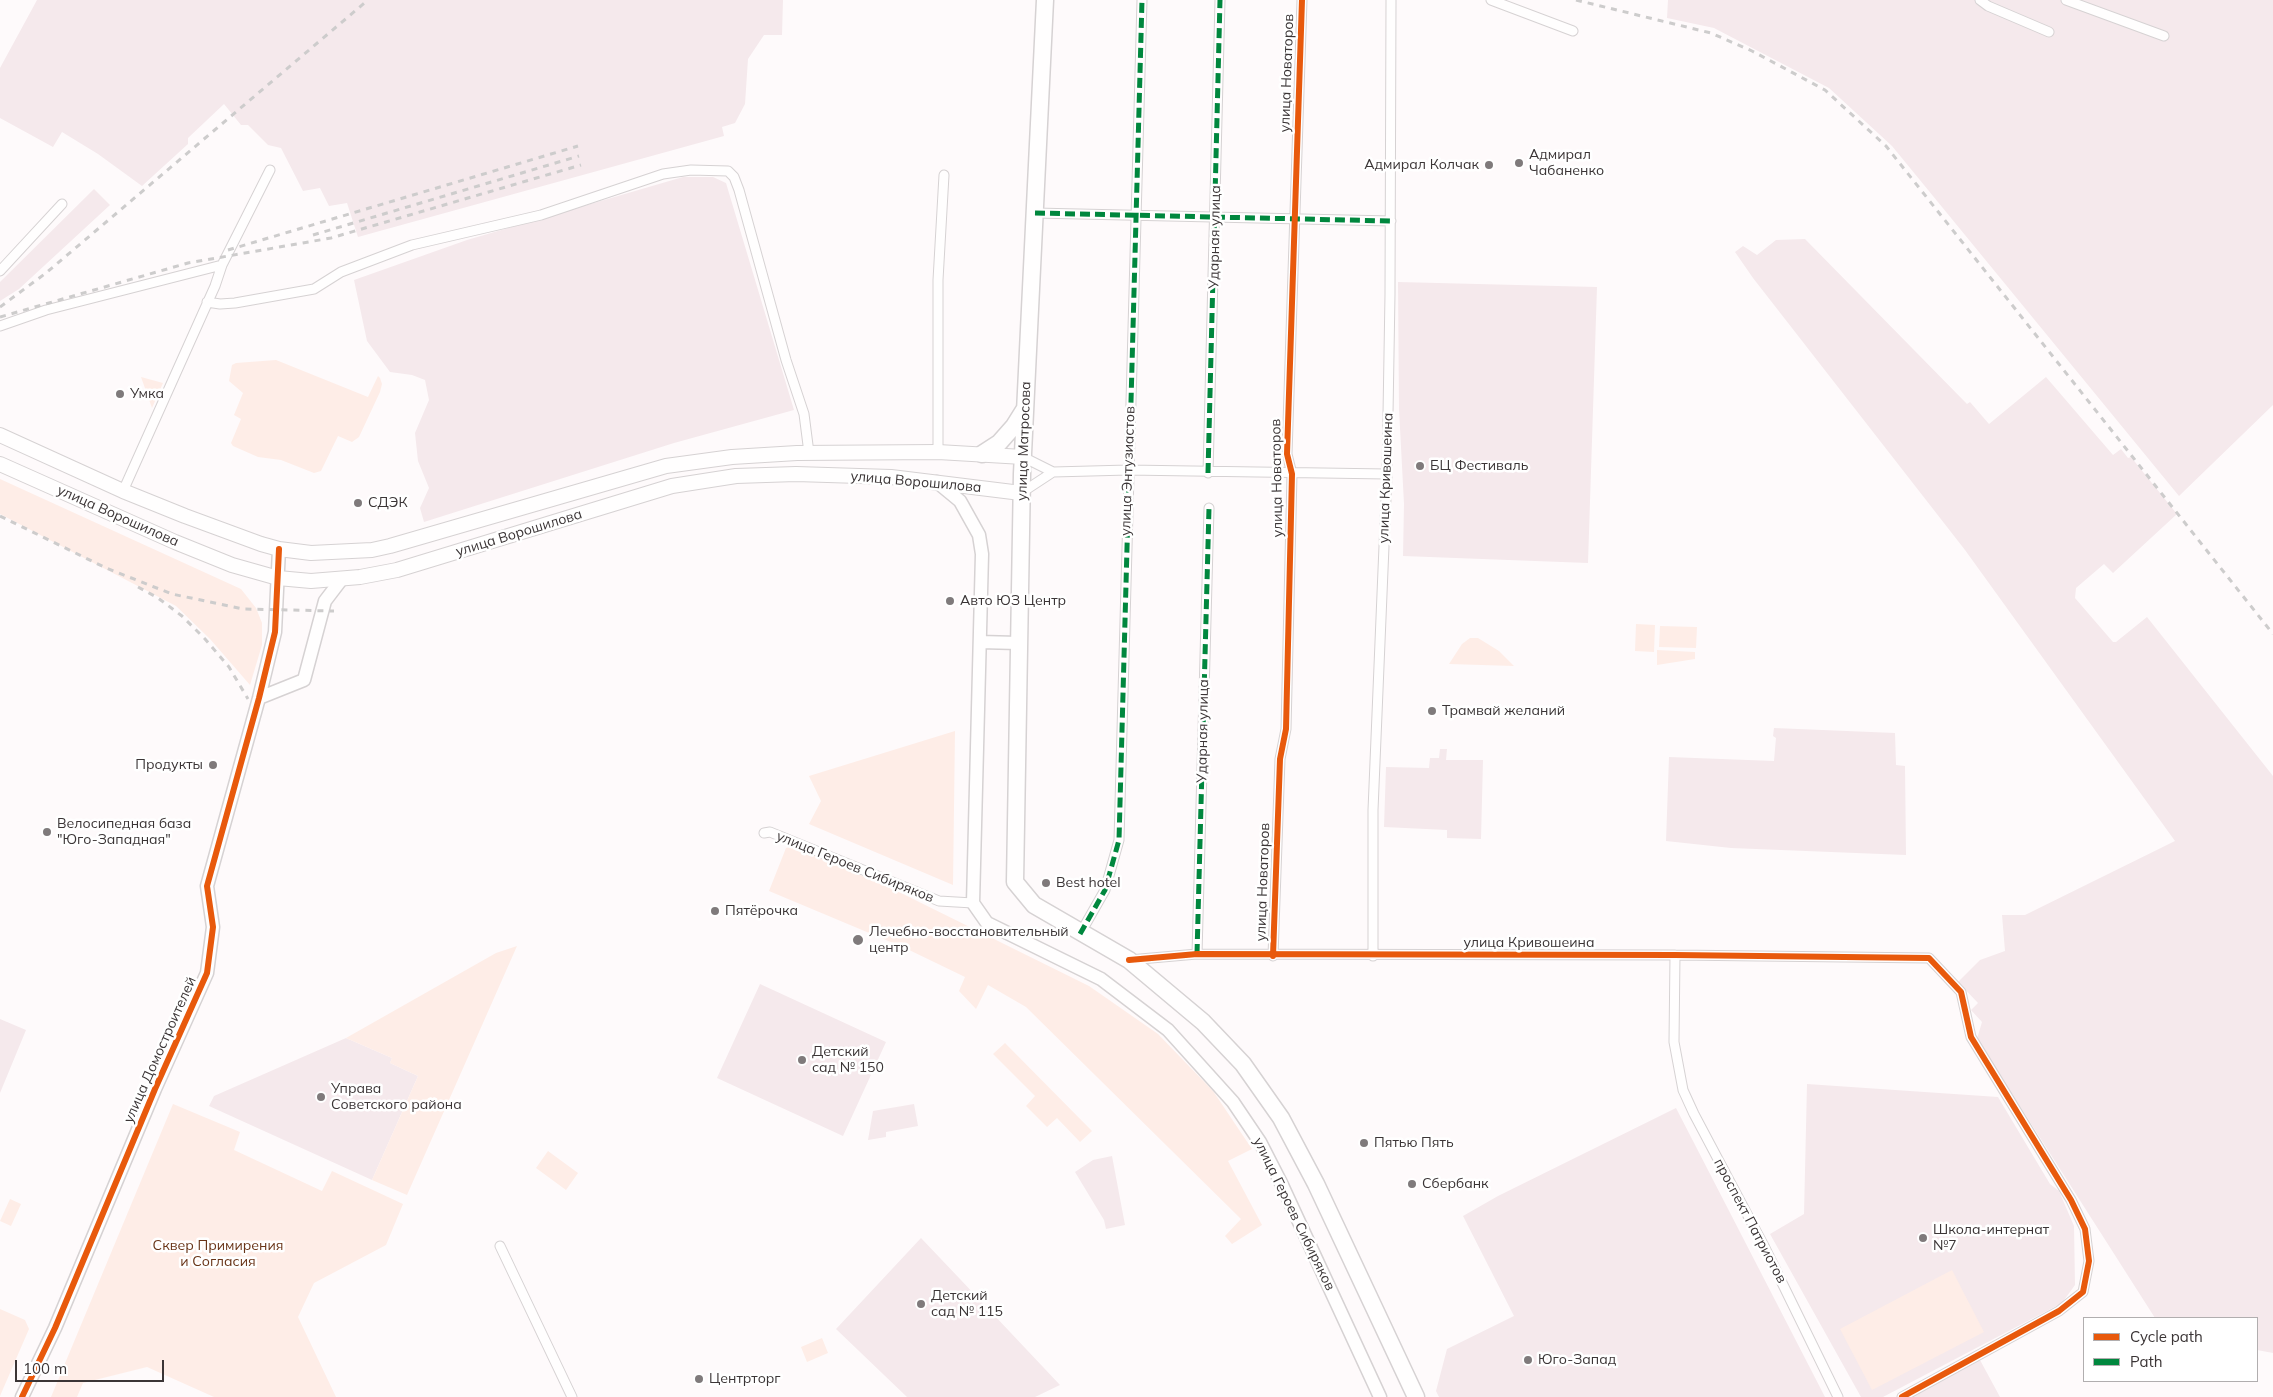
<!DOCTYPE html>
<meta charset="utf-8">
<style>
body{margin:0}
#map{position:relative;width:2273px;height:1397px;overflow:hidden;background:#fefafb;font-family:Mulish,sans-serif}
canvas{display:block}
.legend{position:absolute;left:2083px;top:1317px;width:175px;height:65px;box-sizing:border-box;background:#fff;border:1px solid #b1aeaf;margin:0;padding:6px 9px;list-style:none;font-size:15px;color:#3b3536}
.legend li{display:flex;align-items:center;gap:10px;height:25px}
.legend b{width:25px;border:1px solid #b1aeaf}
.scale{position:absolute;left:15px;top:1360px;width:149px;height:22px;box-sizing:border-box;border:2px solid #3b3536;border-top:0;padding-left:6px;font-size:15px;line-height:18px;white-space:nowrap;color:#3b3536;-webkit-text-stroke:4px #fff;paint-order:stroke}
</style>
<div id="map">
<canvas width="2273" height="1397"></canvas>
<ul class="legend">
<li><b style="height:6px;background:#e8590c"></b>Cycle path</li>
<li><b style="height:6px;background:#00873e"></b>Path</li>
</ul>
<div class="scale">100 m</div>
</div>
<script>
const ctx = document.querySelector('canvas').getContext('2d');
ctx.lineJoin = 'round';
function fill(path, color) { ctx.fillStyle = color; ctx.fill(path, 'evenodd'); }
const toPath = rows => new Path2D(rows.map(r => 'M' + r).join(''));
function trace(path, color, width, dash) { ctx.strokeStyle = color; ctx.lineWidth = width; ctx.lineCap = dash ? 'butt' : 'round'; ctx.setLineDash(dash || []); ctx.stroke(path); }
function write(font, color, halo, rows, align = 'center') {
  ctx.font = font + ' Mulish,sans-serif'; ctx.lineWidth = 5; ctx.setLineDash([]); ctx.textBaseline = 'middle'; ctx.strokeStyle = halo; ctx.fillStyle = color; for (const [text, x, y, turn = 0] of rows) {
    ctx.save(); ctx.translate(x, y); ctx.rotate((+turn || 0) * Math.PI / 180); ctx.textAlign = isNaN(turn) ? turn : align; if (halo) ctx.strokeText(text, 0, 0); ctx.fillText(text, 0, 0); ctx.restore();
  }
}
fill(toPath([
 [37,0,783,0,782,35,764,35,748,59,745,104,735,123,722,127,724,136,358,237,347,203,329,206,320,188,303,191,281,148,268,145,248,125,241,125,224,104,188,138,188,144,142,186,98,154,62,132,53,147,0,118,0,68],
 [1668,0,2273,0,2273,405,2179,496,1892,146,1829,88,1714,28,1667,18],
 [683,177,713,177,726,183,794,410,674,443,424,522,420,508,429,488,418,461,415,433,429,400,425,380,412,375,390,372,367,341,354,280,467,240],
 [94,189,110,205,19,289,0,301,0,282],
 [1805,239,1967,404,1970,402,1989,424,2046,377,2113,455,2121,449,2128,458,2131,457,2177,514,2113,573,2104,564,2076,588,2075,598,2113,642,2116,642,2147,617,2273,776,2273,1353,2257,1350,2257,1318,2155,1318,1977,1039,1982,1022,1971,1010,1978,1003,1958,982,1980,960,2005,951,2002,915,2025,915,2175,841,1965,550,1753,278,1735,252,1743,246,1757,255,1776,240],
 [1398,282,1597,287,1588,563,1403,556,1404,504,1399,409],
 [1774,728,1895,733,1896,765,1905,766,1906,855,1731,848,1666,841,1669,757,1774,761,1776,738,1773,736],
 [1440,749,1447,749,1446,760,1483,760,1481,839,1447,838,1447,830,1384,827,1386,767,1429,768,1430,758,1439,758],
 [760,984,886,1042,843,1136,717,1078],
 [0,1019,26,1030,0,1093],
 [346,1038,392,1058,390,1063,418,1076,372,1180,209,1106,214,1096],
 [1807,1084,1998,1097,2050,1184,2059,1191,2074,1226,2075,1285,2062,1303,1883,1397,1861,1397,1770,1234,1804,1214],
 [914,1104,918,1126,886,1132,886,1137,868,1140,873,1111],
 [1676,1108,1825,1397,1439,1397,1436,1391,1447,1349,1514,1316,1463,1216,1498,1196],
 [1112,1156,1125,1225,1106,1229,1104,1220,1075,1172,1093,1160],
 [921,1238,960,1279,1060,1385,1035,1397,907,1397,836,1329],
 [1980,1360,2000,1397,1912,1397]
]), '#f5e9ec');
fill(toPath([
 [276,360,368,397,378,376,380,378,382,384,380,392,359,437,352,442,338,436,321,471,314,473,281,460,258,457,233,446,231,443,241,419,234,415,243,393,229,381,232,365,236,363],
 [141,377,163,383,152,408],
 [0,479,241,589,256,608,262,623,262,645,250,685,210,639,176,606,0,514],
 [1636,624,1655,625,1654,652,1635,651],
 [1660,626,1697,627,1696,648,1659,647],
 [1470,638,1478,638,1499,651,1514,666,1449,664,1462,644],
 [1657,650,1695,652,1695,659,1657,665],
 [955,731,953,885,809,824,821,801,809,776],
 [796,846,901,893,1089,986,1158,1034,1213,1091,1252,1149,1228,1161,1262,1225,1232,1244,1225,1236,1241,1219,1026,1007,988,985,976,1009,959,991,965,977,905,948,769,891,786,848],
 [517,946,407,1195,372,1180,418,1076,390,1063,392,1058,346,1038,496,953],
 [1005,1043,1092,1131,1080,1142,1057,1118,1047,1127,1026,1106,1035,1096,993,1054],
 [173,1104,240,1132,234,1150,322,1191,332,1171,403,1204,386,1245,314,1283,298,1317,336,1397,214,1397,147,1367,83,1383,77,1397,51,1397],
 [548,1151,578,1173,566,1190,536,1168],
 [10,1199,21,1204,11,1226,0,1221],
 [1952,1270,1984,1332,1872,1390,1840,1329],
 [0,1309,25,1320,29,1329,0,1396],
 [822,1338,828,1353,807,1362,801,1347]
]), '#feede7');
const street = toPath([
 [1491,0,1573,31],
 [1980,0,1988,6,2049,32],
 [2066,0,2164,36],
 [1035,213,1391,221],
 [0,271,62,204],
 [207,302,220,304,235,303,314,289,341,272,412,245,541,215,663,174,691,170,728,171,734,177,739,190,786,360,804,414,809,453],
 [0,326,46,310,222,265,270,170],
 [938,452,938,280,944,175],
 [1023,457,1053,472,1128,470,1387,474],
 [1208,473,1220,0],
 [123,491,215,286,222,265],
 [1021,493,1053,472],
 [764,833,770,832,939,901,973,903],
 [1080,934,1105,890,1119,840,1142,0],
 [1197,954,1209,508],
 [1675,955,1674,1042,1683,1090,1694,1114,1764,1246,1838,1397],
 [1273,956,1280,759,1286,729,1292,474,1287,454,1302,0],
 [1373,956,1373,810,1387,474,1390,294,1391,0],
 [1129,960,1197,954,1675,955,1929,958,1961,992,1971,1037,2071,1200,2085,1229,2089,1261,2083,1292,2059,1311,1902,1397],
 [500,1246,572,1397]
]);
const secondary = toPath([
 [937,482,960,501,979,535,982,554,973,903,987,923,1101,979,1168,1030,1233,1102,1260,1142,1281,1183,1380,1397],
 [980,642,1018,643],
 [259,698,304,680,325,601,341,580],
 [22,1397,55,1328,155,1089,207,973,213,927,207,886,259,698,275,632,279,549]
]);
const primary = toPath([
 [0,435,123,491,185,516,261,544,279,549,311,553,372,550,390,546,666,466,732,457,797,453,938,452,1023,457],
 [0,464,175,542,232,565,278,578,311,581,360,577,397,570,672,486,736,476,796,474,891,477,1021,493]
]);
const highway = toPath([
 [1045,0,1022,474,1015,882,1034,905,1129,960,1203,1022,1243,1064,1281,1118,1316,1184,1416,1397],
 [982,454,999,443,1014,426,1024,410]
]);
trace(street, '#d6d2d3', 11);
trace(secondary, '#d6d2d3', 15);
trace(primary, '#d6d2d3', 16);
trace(highway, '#d6d2d3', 19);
trace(street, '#fffefe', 9);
trace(secondary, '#fffefe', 12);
trace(primary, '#fffefe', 14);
trace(highway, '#fffefe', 16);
trace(toPath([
 [1576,0,1711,33,1752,51,1825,90,1886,146,2273,634],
 [313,235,579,156],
 [228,250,578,146],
 [0,307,46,273,368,0],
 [0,317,188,263,331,238,581,165],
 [0,516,106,568,172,594,243,609,334,611],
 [138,587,158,598,182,616,205,639,229,667,248,699]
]), '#cdcccc', 3, [6, 6]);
trace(toPath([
 [1035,213,1391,221],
 [1208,473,1220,0],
 [1080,934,1105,890,1119,840,1142,0],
 [1197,954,1209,508]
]), '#00873e', 5, [10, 5]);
trace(toPath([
 [1273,956,1280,759,1286,729,1292,474,1287,454,1302,0],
 [1129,960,1197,954,1675,955,1929,958,1961,992,1971,1037,2071,1200,2085,1229,2089,1261,2083,1292,2059,1311,1902,1397],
 [22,1397,55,1328,155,1089,207,973,213,927,207,886,259,698,275,632,279,549]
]), '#e8590c', 6);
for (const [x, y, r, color] of [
 [1519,163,5,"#7f7a7b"],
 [1489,165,5,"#7f7a7b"],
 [120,394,5,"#7f7a7b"],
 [1420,466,5,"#7f7a7b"],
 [358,503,5,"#7f7a7b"],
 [950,601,5,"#7f7a7b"],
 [1432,711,5,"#7f7a7b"],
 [213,765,5,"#7f7a7b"],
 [47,832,5,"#7f7a7b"],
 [1046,883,5,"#7f7a7b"],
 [715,911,5,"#7f7a7b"],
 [858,940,6,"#7f7a7b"],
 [802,1060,5,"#7f7a7b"],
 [321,1097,5,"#7f7a7b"],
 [1364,1143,5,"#7f7a7b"],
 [1412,1184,5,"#7f7a7b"],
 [1923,1238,5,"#7f7a7b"],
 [921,1304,5,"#7f7a7b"],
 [1528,1360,5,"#7f7a7b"],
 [699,1379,5,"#7f7a7b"]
]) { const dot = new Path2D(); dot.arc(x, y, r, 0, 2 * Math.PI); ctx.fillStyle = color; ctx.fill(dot); trace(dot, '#fff', 2); }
write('14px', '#3b3536', '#fff', [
 ["улица Новаторов",1287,73,-88],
 ["Ударная улица",1215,237,-89],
 ["улица Матросова",1024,441,-88],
 ["улица Энтузиастов",1128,471,-88],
 ["улица Новаторов",1277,478,-91],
 ["улица Кривошеина",1386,478,-88],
 ["улица Ворошилова",916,482,5],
 ["улица Ворошилова",118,516,24],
 ["улица Ворошилова",519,533,-17],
 ["Ударная улица",1203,731,-89],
 ["улица Героев Сибиряков",855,867,22],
 ["улица Новаторов",1263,882,-88],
 ["улица Кривошеина",1529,943],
 ["улица Домостроителей",160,1050,-66],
 ["улица Героев Сибиряков",1294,1214,64],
 ["проспект Патриотов",1750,1221,62]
]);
write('14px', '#3b3536', '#fff', [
 ["Адмирал",1529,155],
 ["Чабаненко",1529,171],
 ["Адмирал Колчак",1479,165,"right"],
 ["Умка",130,394],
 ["БЦ Фестиваль",1430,466],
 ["СДЭК",368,503],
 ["Авто ЮЗ Центр",960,601],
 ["Трамвай желаний",1442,711],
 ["Продукты",203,765,"right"],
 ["Велосипедная база",57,824],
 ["\"Юго-Западная\"",57,840],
 ["Best hotel",1056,883],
 ["Пятёрочка",725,911],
 ["Лечебно-восстановительный",869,932],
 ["центр",869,948],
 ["Детский",812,1052],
 ["сад № 150",812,1068],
 ["Управа",331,1089],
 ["Советского района",331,1105],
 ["Пятью Пять",1374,1143],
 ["Сбербанк",1422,1184],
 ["Школа-интернат",1933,1230],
 ["№7",1933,1246],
 ["Детский",931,1296],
 ["сад № 115",931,1312],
 ["Юго-Запад",1538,1360],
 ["Центрторг",709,1379]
], 'left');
write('14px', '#693417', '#fff', [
 ["Сквер Примирения",218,1246],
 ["и Согласия",218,1262]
]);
</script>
